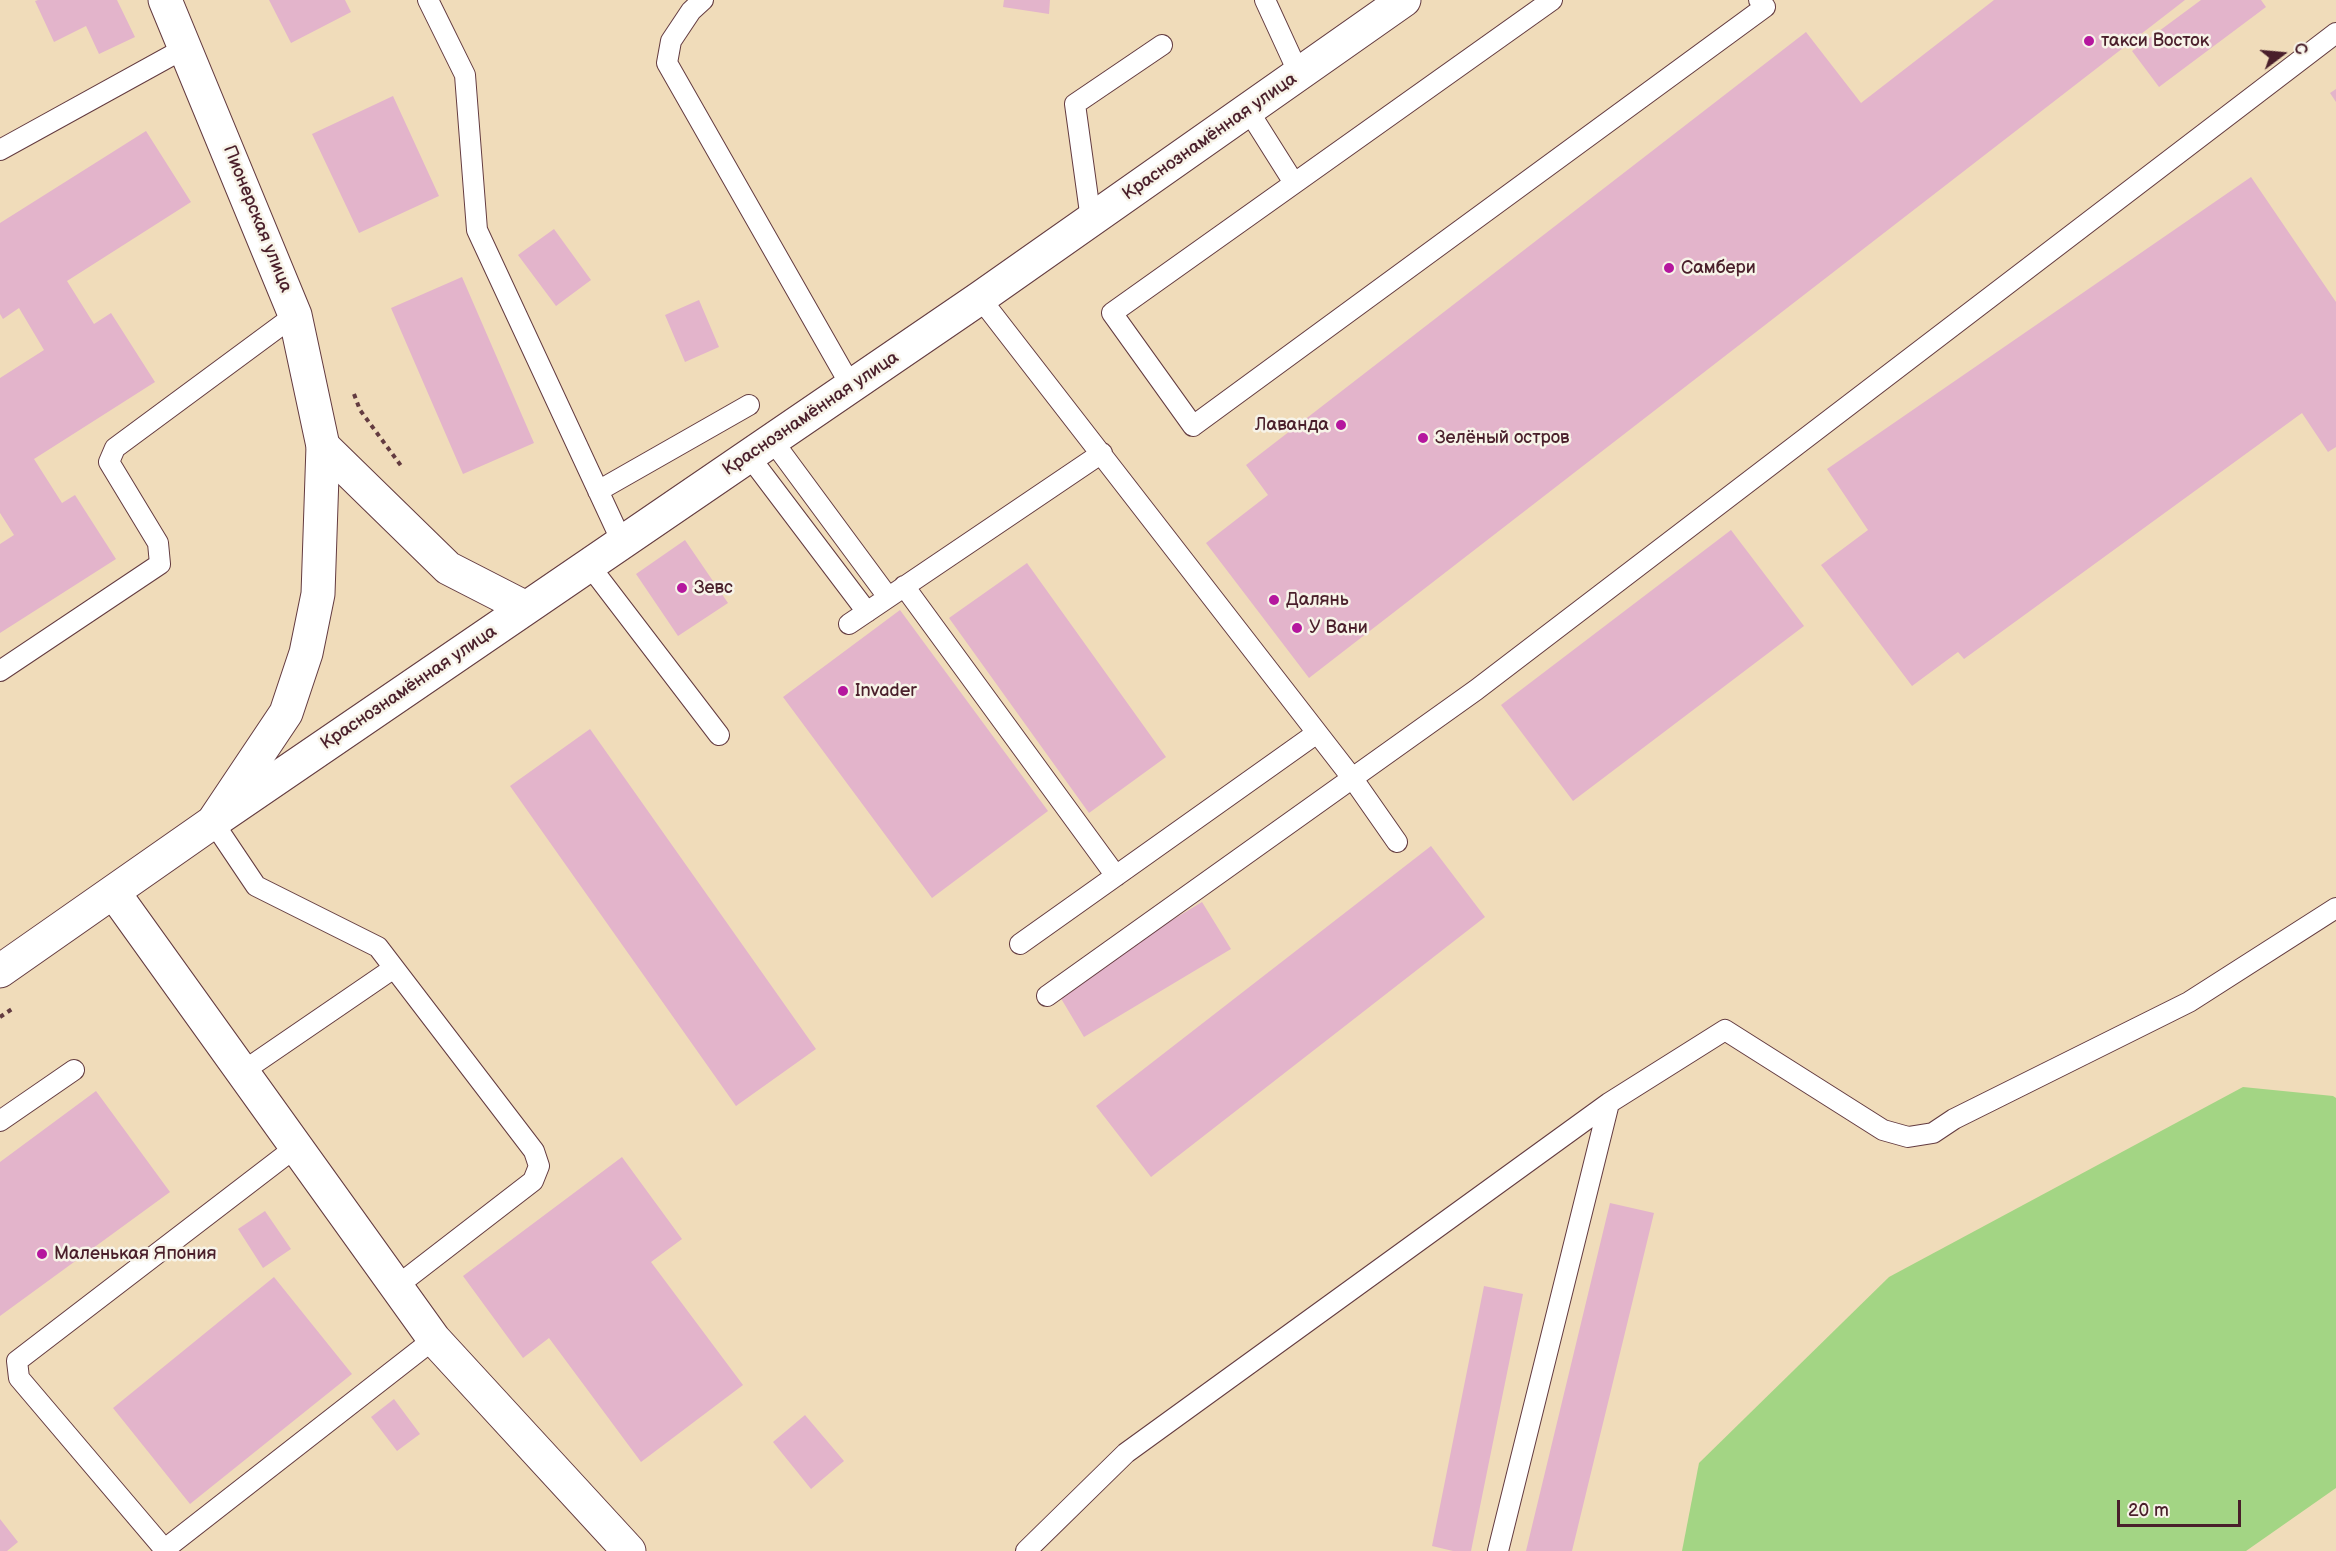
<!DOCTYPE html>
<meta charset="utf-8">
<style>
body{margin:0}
#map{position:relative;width:2336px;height:1551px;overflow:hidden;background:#f0dcba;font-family:"Balsamiq Sans",sans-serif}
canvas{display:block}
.north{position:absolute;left:2252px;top:24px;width:60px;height:60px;-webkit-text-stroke:4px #f7f3e8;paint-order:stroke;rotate:74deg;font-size:16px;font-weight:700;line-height:24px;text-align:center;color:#4a1f2b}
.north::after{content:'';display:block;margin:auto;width:21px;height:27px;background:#4a1f2b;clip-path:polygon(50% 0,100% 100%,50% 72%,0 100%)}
.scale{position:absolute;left:2117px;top:1500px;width:124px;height:27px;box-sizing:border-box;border:3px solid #4a1f2b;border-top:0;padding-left:8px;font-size:18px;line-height:21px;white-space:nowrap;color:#4a1f2b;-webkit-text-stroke:4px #f7f3e8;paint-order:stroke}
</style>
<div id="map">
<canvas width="2336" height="1551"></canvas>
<div class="north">С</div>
<div class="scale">20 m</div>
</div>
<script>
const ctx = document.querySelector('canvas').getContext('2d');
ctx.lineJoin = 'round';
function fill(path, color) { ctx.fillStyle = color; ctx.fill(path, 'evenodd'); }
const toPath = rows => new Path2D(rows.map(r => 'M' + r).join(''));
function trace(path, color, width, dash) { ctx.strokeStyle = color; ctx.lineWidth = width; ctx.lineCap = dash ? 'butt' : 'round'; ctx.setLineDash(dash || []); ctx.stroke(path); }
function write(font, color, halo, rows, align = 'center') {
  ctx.font = font + ' "Balsamiq Sans",sans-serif'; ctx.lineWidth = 5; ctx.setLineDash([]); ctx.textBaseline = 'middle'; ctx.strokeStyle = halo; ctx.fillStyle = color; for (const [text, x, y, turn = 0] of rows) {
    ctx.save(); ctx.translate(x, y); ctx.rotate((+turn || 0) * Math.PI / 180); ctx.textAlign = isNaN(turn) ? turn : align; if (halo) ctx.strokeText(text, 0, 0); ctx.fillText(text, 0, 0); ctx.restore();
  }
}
fill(toPath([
 [2243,1087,2333,1096,2336,1098,2336,1488,2246,1551,1682,1551,1699,1463,1889,1277]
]), '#a3d584');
fill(toPath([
 [38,0,117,0,135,37,99,54,86,26,54,42,35,1],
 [269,0,345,0,351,12,291,43],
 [1004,0,1050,0,1049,14,1003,7],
 [1994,0,2185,0,1309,678,1206,543,1268,495,1246,465,1806,32,1861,103],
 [2201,0,2261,0,2266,7,2159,87,2132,51],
 [2336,89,2336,102,2330,93],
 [393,96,439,196,359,233,312,134],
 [146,131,191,202,67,281,94,324,111,313,155,382,34,459,62,503,75,495,116,559,0,633,0,544,14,535,0,513,0,378,44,350,19,308,3,319,0,314,0,223],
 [2251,177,2336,302,2336,447,2328,452,2302,413,1964,659,1958,652,1912,686,1821,565,1868,530,1827,469],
 [554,229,591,280,556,306,518,255],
 [462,277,534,443,463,474,391,308],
 [699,300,719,347,685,362,665,315],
 [1731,530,1804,626,1573,801,1501,705],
 [685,540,728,603,678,636,636,574],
 [1027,563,1166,757,1089,813,949,618],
 [900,610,1048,811,932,898,783,697],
 [590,729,816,1049,736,1106,510,786],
 [1431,846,1485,917,1151,1177,1096,1106],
 [1202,902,1231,949,1084,1037,1056,990],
 [96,1091,170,1192,0,1316,0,1162],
 [622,1157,682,1239,651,1262,743,1385,641,1462,549,1338,523,1358,463,1276],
 [1610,1203,1654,1213,1572,1551,1526,1551],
 [265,1211,291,1249,263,1268,238,1229],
 [274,1277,352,1374,190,1504,113,1408],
 [1484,1286,1523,1294,1471,1551,1453,1551,1432,1546],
 [394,1399,420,1434,397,1451,371,1417],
 [805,1415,844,1461,811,1489,773,1442],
 [0,1519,18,1542,7,1551,0,1551]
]), '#e3b4cb');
const lane = toPath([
 [428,0,465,75,477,230,622,542],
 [703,0,691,11,671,41,667,63,851,386],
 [1265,0,1299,74],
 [1552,0,1112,313,1193,426,1765,7,1759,0],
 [1248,110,1294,183],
 [0,150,185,48],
 [1091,220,1075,104,1162,45],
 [980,298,1353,779,1397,842],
 [772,440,888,597],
 [749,456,867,612],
 [598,491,749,405],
 [589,565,719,735],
 [904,586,1116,876],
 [849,624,1102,453],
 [0,671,160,564,158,543,109,462,115,448,295,315],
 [213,822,256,886,378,947,534,1151,539,1166,533,1181,397,1286],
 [1020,944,1317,733],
 [1047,996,1476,690,2336,33],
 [242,1072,394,968],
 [0,1121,74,1070],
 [165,1549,434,1339],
 [166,1551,19,1378,17,1361,296,1147],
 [1026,1551,1126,1453,1609,1103,1725,1030,1883,1130,1908,1137,1933,1133,1954,1119,2189,1002,2336,908],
 [1498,1551,1609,1103]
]);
const street = toPath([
 [323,446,448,568,526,608],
 [213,822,980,298,1404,0],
 [114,893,434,1339,629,1551]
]);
const highway = toPath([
 [0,971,213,822,286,713,306,653,318,594,323,446,295,315,165,0]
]);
trace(lane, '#633b40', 22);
trace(street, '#633b40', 35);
trace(highway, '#633b40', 35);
trace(toPath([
 [354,394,360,410,402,467],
 [0,1017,12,1009]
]), '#633b40', 4, [4.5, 4.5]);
trace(lane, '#fff', 20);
trace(street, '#fff', 33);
trace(highway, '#fff', 33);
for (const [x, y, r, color] of [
 [2089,41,6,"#b5179e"],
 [1669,268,6,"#b5179e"],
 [1341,425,6,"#b5179e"],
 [1423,438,6,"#b5179e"],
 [682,588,6,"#b5179e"],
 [1274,600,6,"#b5179e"],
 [1297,628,6,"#b5179e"],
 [843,691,6,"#b5179e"],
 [42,1254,6,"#b5179e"]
]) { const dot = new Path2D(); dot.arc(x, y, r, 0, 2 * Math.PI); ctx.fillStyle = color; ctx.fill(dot); trace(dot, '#f7f3e8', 2); }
write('18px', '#4a1f2b', '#f7f3e8', [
 ["такси Восток",2101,41],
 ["Самбери",1681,268],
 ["Лаванда",1329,425,"right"],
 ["Зелёный остров",1435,438],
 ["Зевс",694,588],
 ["Далянь",1286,600],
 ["У Вани",1309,628],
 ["Invader",855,691],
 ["Маленькая Япония",54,1254]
], 'left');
write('18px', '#4a1f2b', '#f7f3e8', [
 ["Краснознамённая улица",1210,137,-35],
 ["Пионерская улица",257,219,68],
 ["Краснознамённая улица",811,414,-34],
 ["Краснознамённая улица",409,688,-34]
]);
</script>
